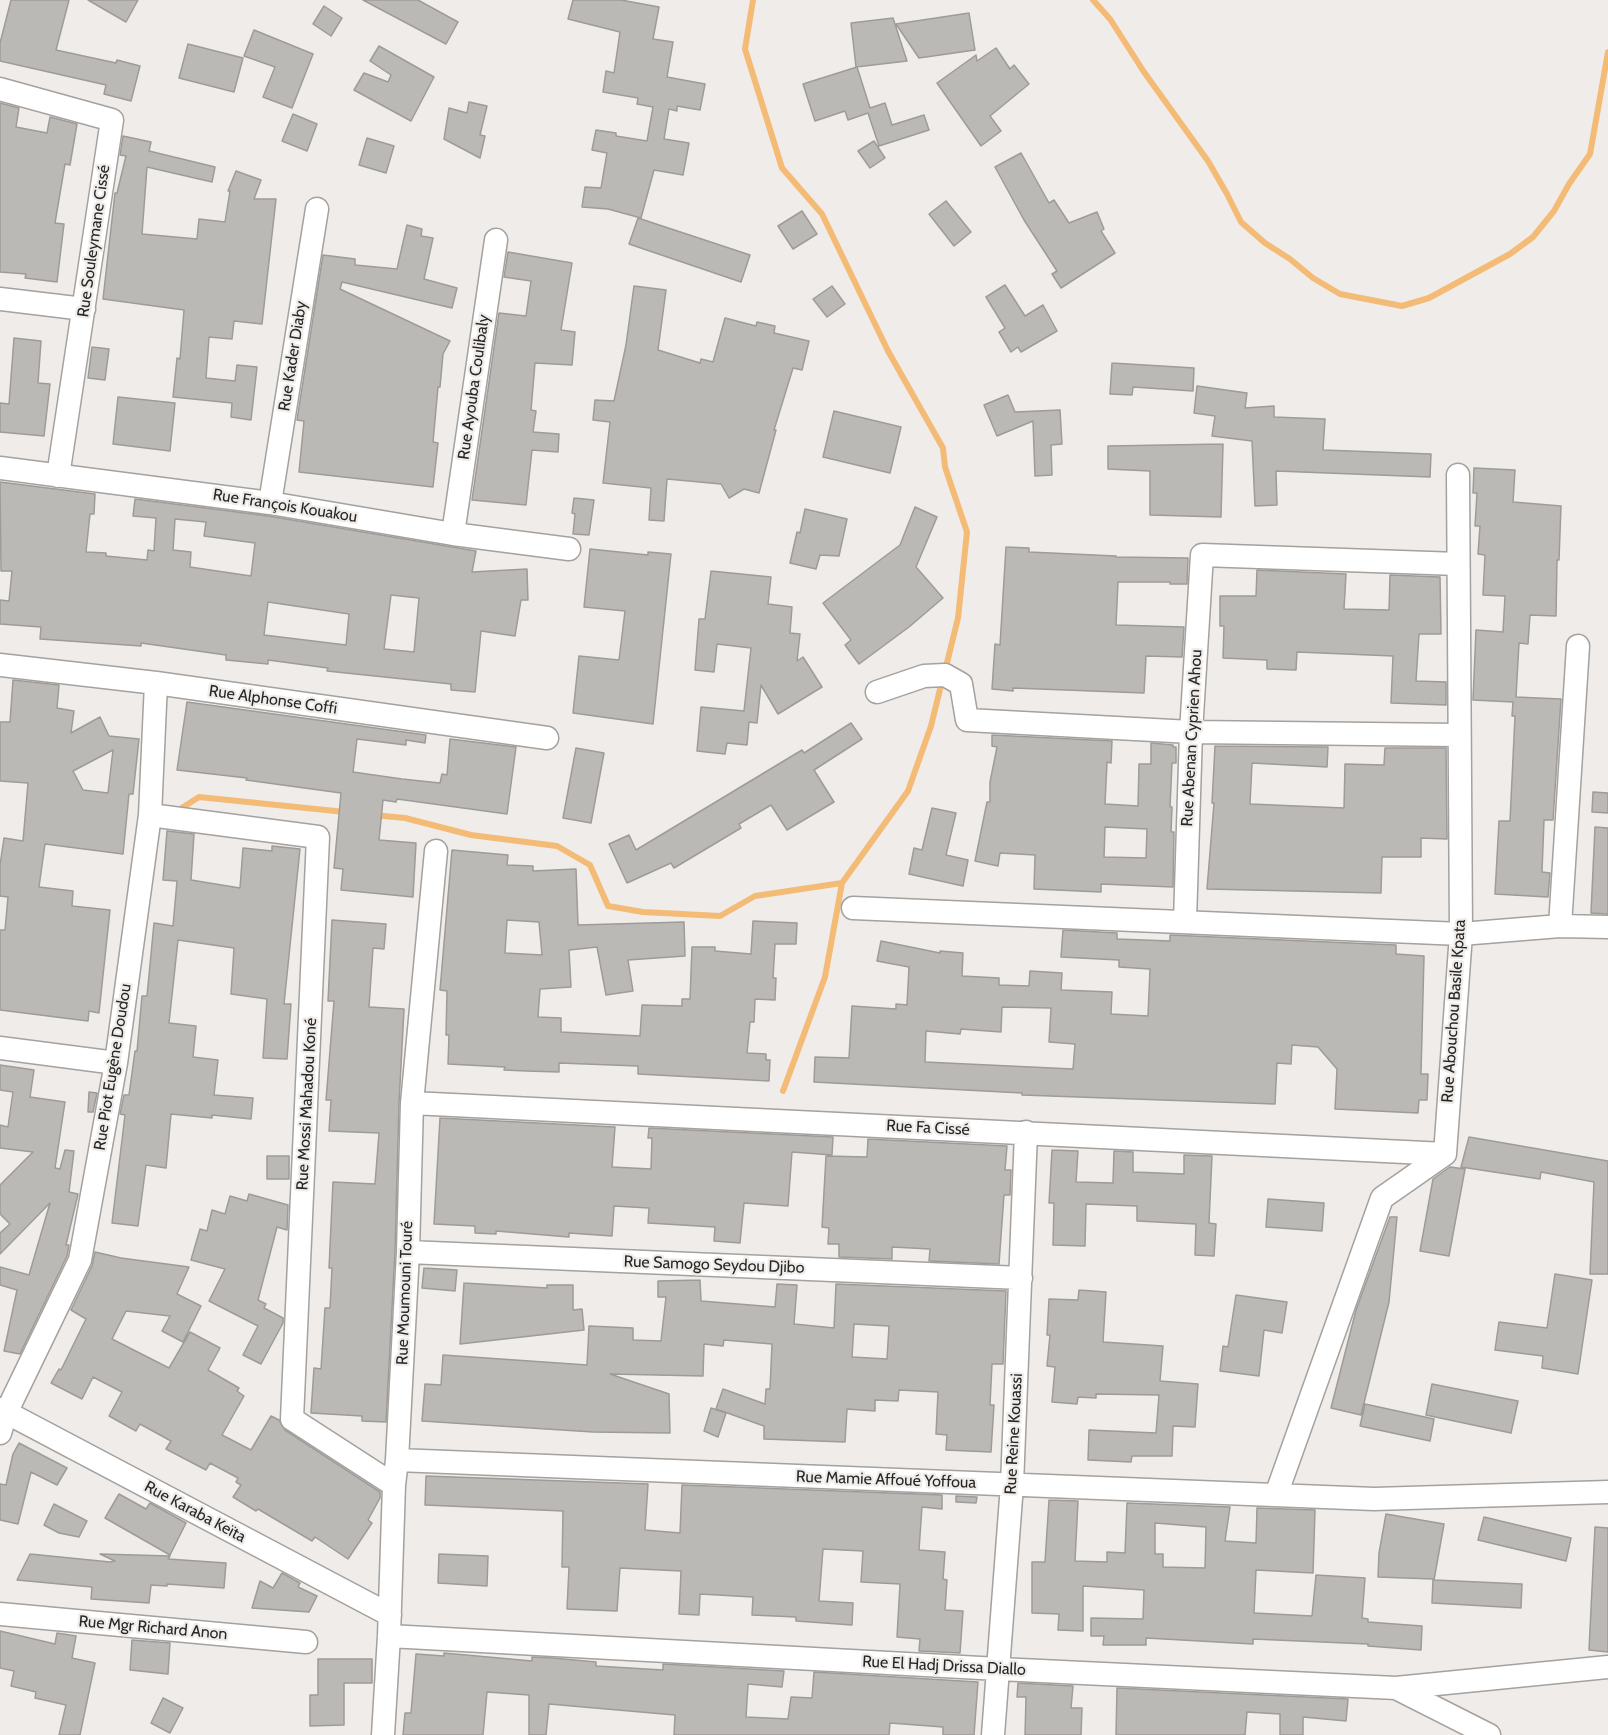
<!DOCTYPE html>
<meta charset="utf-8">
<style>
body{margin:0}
canvas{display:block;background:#efece9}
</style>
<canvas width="1608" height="1735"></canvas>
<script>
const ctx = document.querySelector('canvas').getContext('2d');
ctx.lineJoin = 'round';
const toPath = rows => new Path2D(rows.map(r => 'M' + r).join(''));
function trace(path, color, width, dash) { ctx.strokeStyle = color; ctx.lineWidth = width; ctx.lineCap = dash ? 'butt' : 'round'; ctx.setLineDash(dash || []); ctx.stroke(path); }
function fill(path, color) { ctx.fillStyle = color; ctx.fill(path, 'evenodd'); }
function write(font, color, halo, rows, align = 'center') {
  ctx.font = font + ' Cabin,sans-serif'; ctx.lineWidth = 4.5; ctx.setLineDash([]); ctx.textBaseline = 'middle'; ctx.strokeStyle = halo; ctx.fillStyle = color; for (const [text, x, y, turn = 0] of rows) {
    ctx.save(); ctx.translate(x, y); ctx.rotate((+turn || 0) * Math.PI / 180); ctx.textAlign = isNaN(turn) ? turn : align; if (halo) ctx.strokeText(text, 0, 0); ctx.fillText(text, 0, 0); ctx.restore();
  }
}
trace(toPath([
 [753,0,745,49,782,168,822,214,888,351,943,448,945,467,967,532,958,618,945,671],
 [1093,0,1110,19,1144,72,1208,161,1227,194,1241,222,1265,243,1290,259,1313,278,1340,294,1402,306,1429,298,1510,254,1533,237,1554,211,1569,184,1590,154,1608,52],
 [177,811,199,797,345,812],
 [373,815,405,818,471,835,557,846,590,865,608,906,643,912,720,916,755,896,842,883],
 [783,1091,825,977,842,883,908,791,931,726,942,681]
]), '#f4bb77', 6);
const building = toPath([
 [11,0,69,0,56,50,116,63,117,60,140,66,131,101,104,94,106,85,0,61,0,43,11,0],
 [88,0,138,0,126,22,88,0],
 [363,0,418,0,458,22,446,44,363,0],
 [573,0,621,0,659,7,653,39,673,42,667,77,705,84,700,110,677,106,677,111,669,109,664,139,689,143,683,175,654,170,641,218,608,209,582,207,585,187,601,188,607,153,592,150,596,130,616,133,616,136,647,141,653,107,637,104,638,98,603,92,606,71,614,73,620,32,568,19,573,0],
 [324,6,342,18,331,36,313,24,324,6],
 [969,13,975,50,919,58,896,24,969,13],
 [893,18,907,61,856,67,851,23,893,18],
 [254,30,313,54,292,108,263,97,275,67,244,56,254,30],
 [188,44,243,58,234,92,179,78,188,44],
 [379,46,434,77,411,121,354,90,364,73,388,82,391,75,370,61,379,46],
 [996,48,1010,69,1014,65,1029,84,990,116,1001,131,981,146,937,83,976,55,977,61,996,48],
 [857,67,870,108,885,103,892,125,924,115,929,130,879,146,868,113,848,120,845,111,815,121,803,84,857,67],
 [469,102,487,106,480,135,485,136,480,158,444,139,449,108,467,113,469,102],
 [0,103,19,108,16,127,47,133,50,117,77,124,70,165,65,164,55,223,64,224,57,282,25,278,26,274,0,272,0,103],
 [293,114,317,124,307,151,282,141,293,114],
 [123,136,151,142,149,151,215,167,212,182,147,167,142,234,197,239,199,219,225,222,230,191,228,191,236,171,261,180,254,199,276,199,262,324,234,321,232,339,209,337,206,378,235,381,237,365,257,367,251,420,231,417,232,403,173,397,177,358,180,359,184,310,103,299,115,193,117,193,126,156,120,155,123,136],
 [367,138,394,146,386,173,359,165,367,138],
 [874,141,885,158,870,168,858,151,874,141],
 [1021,153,1049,203,1054,200,1069,223,1097,212,1104,229,1101,231,1115,253,1061,288,1052,274,1057,271,1024,220,995,167,1021,153],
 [946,201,971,232,954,246,929,214,946,201],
 [802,211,817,234,793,249,778,226,802,211],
 [638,218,750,255,741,282,629,244,638,218],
 [407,225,422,229,421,236,433,238,424,279,457,288,452,308,342,282,340,289,450,341,443,354,440,387,438,387,433,442,438,443,433,487,299,472,304,421,297,420,323,255,355,259,355,265,397,269,407,225],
 [508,252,572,263,561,330,575,332,572,365,535,363,531,410,536,411,533,432,559,434,558,452,532,450,526,505,472,500,499,313,526,316,531,281,504,277,508,252],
 [1005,285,1025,316,1043,305,1057,331,1021,352,1018,347,1011,352,999,332,1005,328,986,297,1005,285],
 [634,286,666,290,658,350,700,363,701,359,713,362,725,318,756,326,757,322,775,326,774,333,809,341,802,370,793,368,774,430,776,430,759,493,744,489,729,498,721,484,667,479,664,521,649,520,651,488,603,483,610,422,593,420,595,400,614,401,626,345,634,286],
 [832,286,845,304,827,317,813,299,832,286],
 [14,338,41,341,38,383,50,384,44,436,0,432,0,403,9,404,14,338],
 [92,347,109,349,105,380,88,378,92,347],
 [1112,363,1194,368,1193,391,1133,387,1132,395,1110,394,1112,363],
 [1197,386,1247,393,1245,408,1274,406,1274,417,1325,419,1323,450,1431,454,1430,477,1276,471,1277,505,1255,506,1252,441,1212,436,1215,416,1194,413,1197,386],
 [1008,395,1015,412,1060,410,1062,444,1051,445,1052,475,1035,476,1033,421,997,436,984,405,1008,395],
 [118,397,175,403,170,451,113,444,118,397],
 [834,411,901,427,890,473,823,457,834,411],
 [1223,444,1221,517,1150,515,1150,471,1108,469,1108,446,1223,444],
 [1474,468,1515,470,1513,502,1561,506,1559,560,1557,560,1556,616,1530,615,1528,644,1519,643,1516,697,1561,699,1553,820,1544,820,1542,872,1550,873,1548,897,1495,894,1499,821,1510,821,1515,716,1512,716,1513,702,1473,700,1476,630,1503,632,1505,596,1483,595,1485,555,1478,554,1480,526,1475,526,1477,493,1473,493,1474,468],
 [0,482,95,494,94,514,90,514,86,552,106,553,106,556,147,560,148,550,154,551,156,518,133,516,135,499,268,516,476,551,472,572,527,569,528,600,521,600,515,636,481,631,475,692,451,690,451,684,327,671,328,668,268,660,268,664,226,660,226,655,141,643,141,646,40,639,41,627,0,624,0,600,9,601,12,571,1,571,0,482],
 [175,519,206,522,204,536,255,543,251,576,190,567,191,552,173,550,175,519],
 [391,595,419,598,414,652,384,649,391,595],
 [268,602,349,614,346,645,264,635,268,602],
 [574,498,594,500,589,535,573,534,575,514,572,513,574,498],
 [915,507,937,517,916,567,943,598,909,627,859,664,845,645,851,640,823,603,900,545,915,507],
 [805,509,847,519,839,556,820,555,816,569,790,563,797,532,800,533,805,509],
 [1006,547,1029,548,1029,552,1116,556,1116,557,1188,558,1187,584,1170,584,1170,582,1118,582,1116,625,1184,627,1182,657,1146,656,1144,693,1013,688,1013,691,992,689,995,644,1000,645,1006,547],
 [590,549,648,555,648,552,671,554,653,724,573,713,579,656,619,660,625,611,584,607,590,549],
 [1257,570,1346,574,1344,609,1389,610,1390,575,1440,577,1441,634,1419,634,1416,681,1446,682,1446,705,1391,703,1393,656,1297,652,1296,670,1267,669,1267,660,1223,658,1224,626,1220,626,1220,596,1256,596,1257,570],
 [711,571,771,577,768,604,792,607,790,633,800,634,797,661,803,657,822,687,778,714,761,685,757,723,749,722,747,745,727,743,725,754,697,751,701,707,744,711,751,648,717,644,714,672,695,670,699,619,705,619,711,571],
 [13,680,59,685,57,708,74,711,71,733,100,717,109,736,139,739,133,794,129,794,123,854,45,844,39,887,73,891,72,906,110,910,99,1013,89,1011,88,1021,0,1010,0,930,5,930,8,897,0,896,0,865,4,838,23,841,28,783,0,781,0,722,10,722,13,680],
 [113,750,108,793,83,790,73,771,113,750],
 [187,702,426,735,425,743,406,740,406,745,357,739,353,772,402,779,440,783,442,774,447,775,450,739,516,747,507,814,397,799,396,802,383,800,379,840,416,843,413,897,341,890,343,869,334,868,341,793,246,780,247,778,177,770,187,702],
 [851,723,862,739,814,770,834,802,787,830,771,805,739,824,741,828,674,868,671,863,627,883,609,844,629,835,636,850,802,750,804,753,851,723],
 [992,735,1112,741,1111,763,1107,762,1105,804,1138,806,1139,764,1151,764,1151,743,1173,745,1173,747,1176,747,1176,763,1172,763,1170,807,1172,807,1171,832,1174,832,1173,887,1101,884,1101,892,1034,889,1035,855,1000,853,998,866,975,861,987,802,990,802,990,782,997,747,992,746,992,735],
 [1105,827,1147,829,1146,858,1104,857,1105,827],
 [1215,746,1328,747,1327,767,1252,763,1250,804,1344,808,1345,764,1384,765,1385,748,1446,748,1447,839,1421,838,1421,857,1382,857,1381,893,1207,889,1214,803,1212,803,1215,746],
 [576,748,604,753,591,823,563,818,576,748],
 [1593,792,1608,793,1608,813,1592,812,1593,792],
 [932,808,956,813,946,855,968,860,963,886,909,874,914,848,922,850,932,808],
 [1595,827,1608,828,1608,914,1591,913,1595,827],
 [167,831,194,834,191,880,240,888,243,848,272,851,272,846,300,849,284,1004,291,1004,287,1059,263,1058,267,999,231,994,234,948,178,940,169,1023,196,1026,193,1057,218,1060,214,1095,253,1098,251,1119,212,1115,212,1118,171,1114,166,1168,146,1165,138,1226,112,1223,125,1115,120,1114,124,1095,129,1095,135,1051,137,1051,142,996,147,996,154,923,173,926,177,881,163,880,167,831],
 [452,850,508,855,507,865,533,866,533,871,576,869,578,925,684,922,685,956,628,960,633,991,606,995,597,947,569,950,571,987,540,989,538,1017,561,1018,561,1032,640,1036,642,1005,682,1006,682,999,690,999,692,947,715,947,715,951,751,954,753,921,797,923,796,944,775,944,773,978,776,978,775,1000,755,999,754,1022,750,1022,747,1053,766,1054,766,1060,770,1060,769,1081,638,1074,638,1066,559,1063,559,1072,526,1071,504,1070,505,1067,448,1064,449,1035,446,1035,447,991,440,990,452,850],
 [507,920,539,922,542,955,505,953,507,920],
 [332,920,386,924,384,949,373,948,369,1007,404,1009,399,1103,395,1251,386,1422,362,1421,362,1416,311,1413,314,1368,321,1369,325,1308,330,1308,332,1268,329,1268,333,1182,375,1184,379,1133,329,1131,331,1100,326,1100,334,1001,328,1001,332,920],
 [1063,930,1117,933,1117,939,1170,941,1170,935,1396,945,1396,954,1424,956,1421,1074,1428,1074,1427,1100,1419,1100,1418,1113,1335,1109,1337,1069,1318,1047,1292,1045,1291,1064,1277,1063,1275,1104,1022,1095,1022,1093,814,1082,815,1057,849,1058,852,1006,896,1009,896,1004,907,1005,909,967,877,961,881,941,940,953,940,951,963,953,962,976,999,978,999,985,1029,986,1030,971,1062,973,1061,990,1112,992,1111,1014,1148,1016,1150,969,1119,967,1119,960,1061,957,1063,930],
 [1002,1007,1051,1008,1049,1042,1075,1044,1073,1069,925,1062,926,1031,960,1034,961,1029,1001,1032,1002,1007],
 [0,1065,34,1070,30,1097,65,1102,55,1168,60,1169,65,1150,74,1151,69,1192,78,1194,66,1245,69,1245,67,1256,20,1354,4,1351,17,1290,0,1285,0,1267,29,1275,50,1203,0,1254,0,1233,10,1224,0,1214,0,1185,33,1152,0,1148,0,1125,8,1127,13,1092,0,1090,0,1065],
 [89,1092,97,1093,93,1112,88,1112,89,1092],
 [440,1118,615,1127,612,1167,651,1169,652,1138,648,1138,649,1128,833,1137,832,1155,792,1152,788,1206,744,1203,740,1243,714,1241,715,1227,648,1223,649,1208,614,1206,612,1236,569,1233,569,1237,496,1231,496,1234,475,1233,475,1226,434,1224,440,1118],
 [1469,1137,1608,1161,1608,1274,1590,1274,1594,1182,1541,1172,1540,1179,1461,1167,1469,1137],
 [868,1139,1007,1146,1005,1170,1011,1170,1010,1195,1004,1195,999,1264,929,1261,930,1249,892,1247,892,1259,839,1257,839,1244,828,1244,829,1228,822,1227,826,1156,867,1157,868,1139],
 [1052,1150,1078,1151,1076,1182,1113,1183,1114,1151,1133,1152,1133,1172,1184,1174,1184,1155,1212,1156,1209,1223,1216,1224,1214,1256,1195,1255,1196,1224,1137,1221,1137,1206,1086,1204,1085,1246,1053,1245,1054,1203,1049,1203,1052,1150],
 [267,1156,289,1156,289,1179,267,1179,267,1156],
 [1450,1167,1465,1169,1449,1256,1420,1251,1433,1179,1450,1167],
 [249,1194,288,1205,287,1230,277,1227,258,1300,266,1304,264,1308,283,1318,283,1323,261,1364,243,1355,258,1326,209,1301,225,1269,191,1260,200,1229,207,1231,212,1210,225,1214,230,1196,247,1201,249,1194],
 [1268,1199,1324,1203,1322,1231,1266,1227,1268,1199],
 [1390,1217,1397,1217,1389,1302,1361,1415,1331,1408,1356,1310,1390,1217],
 [95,1252,121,1258,189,1267,177,1294,201,1306,183,1342,162,1331,170,1316,126,1311,112,1339,169,1368,190,1332,220,1348,208,1370,239,1388,237,1391,244,1396,222,1435,251,1450,271,1416,279,1420,285,1430,380,1492,380,1498,368,1520,372,1523,348,1559,315,1537,312,1541,258,1509,256,1511,233,1497,241,1485,236,1482,238,1478,210,1463,206,1470,166,1449,171,1441,140,1424,136,1431,109,1416,122,1392,93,1377,82,1399,51,1383,59,1369,61,1370,86,1319,71,1310,92,1266,95,1252],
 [424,1268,457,1270,455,1291,422,1288,424,1268],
 [1555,1274,1592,1280,1578,1374,1542,1368,1543,1356,1495,1350,1499,1322,1547,1328,1555,1274],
 [700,1280,701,1301,775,1307,777,1284,797,1285,794,1324,834,1328,836,1284,1006,1291,1003,1364,992,1364,990,1405,994,1405,991,1452,946,1450,947,1435,936,1434,938,1392,899,1390,898,1401,875,1400,875,1411,847,1409,845,1442,764,1439,764,1426,716,1409,723,1389,765,1404,766,1389,770,1389,772,1344,724,1340,723,1346,704,1344,703,1376,610,1374,669,1394,670,1433,593,1432,422,1421,425,1384,441,1385,443,1355,587,1365,589,1326,633,1328,633,1340,661,1341,666,1297,658,1297,658,1281,700,1280],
 [854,1324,889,1326,887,1359,852,1357,854,1324],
 [464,1283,547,1288,547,1285,573,1285,573,1310,582,1309,584,1330,460,1344,464,1283],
 [1079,1290,1106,1292,1103,1342,1163,1346,1160,1381,1198,1384,1195,1427,1173,1426,1172,1456,1132,1456,1131,1462,1088,1460,1089,1430,1156,1433,1159,1395,1096,1394,1096,1398,1078,1397,1077,1404,1052,1402,1055,1367,1047,1366,1050,1335,1047,1335,1049,1299,1078,1300,1079,1290],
 [1236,1295,1287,1302,1282,1333,1264,1330,1259,1376,1220,1371,1223,1346,1228,1347,1236,1295],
 [1432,1384,1518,1401,1511,1433,1426,1415,1432,1384],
 [1365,1404,1434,1419,1430,1441,1360,1426,1365,1404],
 [711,1408,726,1413,718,1437,704,1431,711,1408],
 [19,1443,67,1468,57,1485,31,1472,18,1524,0,1520,0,1484,6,1485,13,1454,19,1443],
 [426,1476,648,1484,645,1530,680,1533,682,1485,942,1495,942,1509,922,1507,919,1550,945,1552,943,1579,947,1580,945,1610,963,1611,960,1653,919,1651,920,1639,897,1637,900,1584,861,1582,863,1551,823,1549,819,1601,853,1603,852,1625,796,1621,796,1617,752,1615,753,1597,700,1594,699,1615,679,1614,681,1571,620,1568,617,1611,567,1609,569,1567,562,1567,563,1511,425,1505,426,1476],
 [119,1494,146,1509,150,1503,186,1523,170,1555,105,1518,119,1494],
 [956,1496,977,1497,976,1503,956,1502,956,1496],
 [1049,1500,1078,1501,1075,1561,1107,1562,1107,1552,1125,1553,1127,1503,1230,1507,1225,1541,1256,1543,1257,1508,1315,1510,1313,1573,1256,1570,1254,1613,1312,1616,1316,1575,1365,1578,1362,1618,1368,1619,1368,1622,1422,1626,1421,1650,1368,1646,1368,1644,1253,1639,1253,1644,1146,1638,1146,1645,1103,1645,1104,1636,1091,1636,1091,1618,1143,1619,1144,1590,1083,1586,1083,1631,1058,1630,1059,1614,1032,1613,1032,1562,1045,1562,1049,1500],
 [1155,1523,1206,1527,1205,1568,1163,1567,1163,1554,1155,1554,1155,1523],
 [54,1504,87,1521,79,1537,59,1533,44,1525,54,1504],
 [1386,1514,1444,1524,1434,1580,1522,1584,1521,1608,1432,1603,1433,1579,1378,1577,1379,1553,1386,1514],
 [1484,1517,1571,1538,1566,1561,1478,1540,1484,1517],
 [1595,1527,1608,1528,1608,1652,1589,1650,1595,1527],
 [30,1554,110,1562,115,1561,100,1554,170,1556,168,1559,226,1563,224,1588,167,1584,167,1586,151,1585,149,1603,91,1599,92,1587,17,1580,30,1554],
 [439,1554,488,1556,487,1586,438,1583,439,1554],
 [282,1573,300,1583,298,1587,317,1596,309,1612,252,1608,260,1581,273,1588,282,1573],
 [0,1631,55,1644,57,1633,76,1636,72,1658,95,1663,80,1735,59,1735,66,1705,35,1698,36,1692,11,1686,14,1671,0,1668,0,1631],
 [132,1640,170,1643,168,1674,130,1670,132,1640],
 [444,1653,532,1661,532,1657,553,1658,596,1662,596,1666,663,1670,663,1664,784,1671,782,1687,748,1684,746,1717,788,1719,791,1697,812,1698,814,1672,978,1682,974,1735,943,1735,943,1727,890,1723,889,1735,674,1735,675,1715,549,1704,546,1735,529,1735,529,1695,487,1692,483,1735,403,1735,405,1713,411,1713,416,1654,444,1656,444,1653],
 [318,1659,372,1659,372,1683,344,1683,344,1725,310,1726,310,1695,318,1695,318,1659],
 [1018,1683,1073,1686,1071,1708,1082,1708,1081,1735,1025,1735,1026,1697,1017,1697,1018,1683],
 [1117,1688,1348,1699,1346,1721,1303,1717,1303,1735,1280,1735,1280,1714,1247,1712,1245,1735,1116,1735,1117,1688],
 [163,1698,183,1708,170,1733,151,1723,163,1698]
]);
fill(building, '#bbb9b6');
trace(building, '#9e9b98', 1.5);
const minor = toPath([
 [0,89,112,120,58,476],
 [0,299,84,309],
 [0,468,270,503,453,534,569,549],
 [270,503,317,209],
 [453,534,496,240],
 [0,665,156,683,547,738],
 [877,692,924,676,945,675,961,684,967,720,1191,732,1458,735],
 [150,815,318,837,292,1419,394,1485],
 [853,908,1461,934,1560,926,1608,927],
 [1185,921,1191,732,1202,555,1458,564],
 [1560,926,1578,646],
 [0,1048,116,1063],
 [412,1103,1445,1154],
 [408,1252,1021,1278],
 [0,1409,390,1615],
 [0,1433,6,1413,80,1260,116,1063,150,815,156,683],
 [397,1460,1374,1499,1608,1492],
 [1276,1495,1382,1198,1445,1154,1461,934,1458,475],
 [0,1614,306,1642],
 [389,1636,999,1669,1396,1688,1489,1735],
 [1396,1688,1608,1667],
 [383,1735,389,1636,394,1485,397,1460,408,1252,412,1103,436,851],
 [993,1735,1012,1485,1026,1132]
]);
trace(minor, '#a4a19e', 25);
trace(minor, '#fff', 22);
write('16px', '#282726', '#efece9', [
 ["Rue Souleymane Cissé",94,241,-82],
 ["Rue Kader Diaby",293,356,-81],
 ["Rue Ayouba Coulibaly",474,387,-82],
 ["Rue François Kouakou",285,506,9],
 ["Rue Alphonse Coffi",273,700,8],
 ["Rue Abenan Cyprien Ahou",1192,738,-87],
 ["Rue Abouchou Basile Kpata",1454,1011,-86],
 ["Rue Piot Eugène Doudou",113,1067,-81],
 ["Rue Mossi Mahadou Koné",307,1104,-87],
 ["Rue Fa Cissé",928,1128,3],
 ["Rue Samogo Seydou Djibo",714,1265,2],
 ["Rue Moumouni Touré",405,1293,-88],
 ["Rue Reine Kouassi",1014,1434,-87],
 ["Rue Mamie Affoué Yoffoua",886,1480,2],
 ["Rue Karaba Keïta",195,1512,28],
 ["Rue Mgr Richard Anon",153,1628,5],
 ["Rue El Hadj Drissa Diallo",944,1666,3]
]);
</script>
